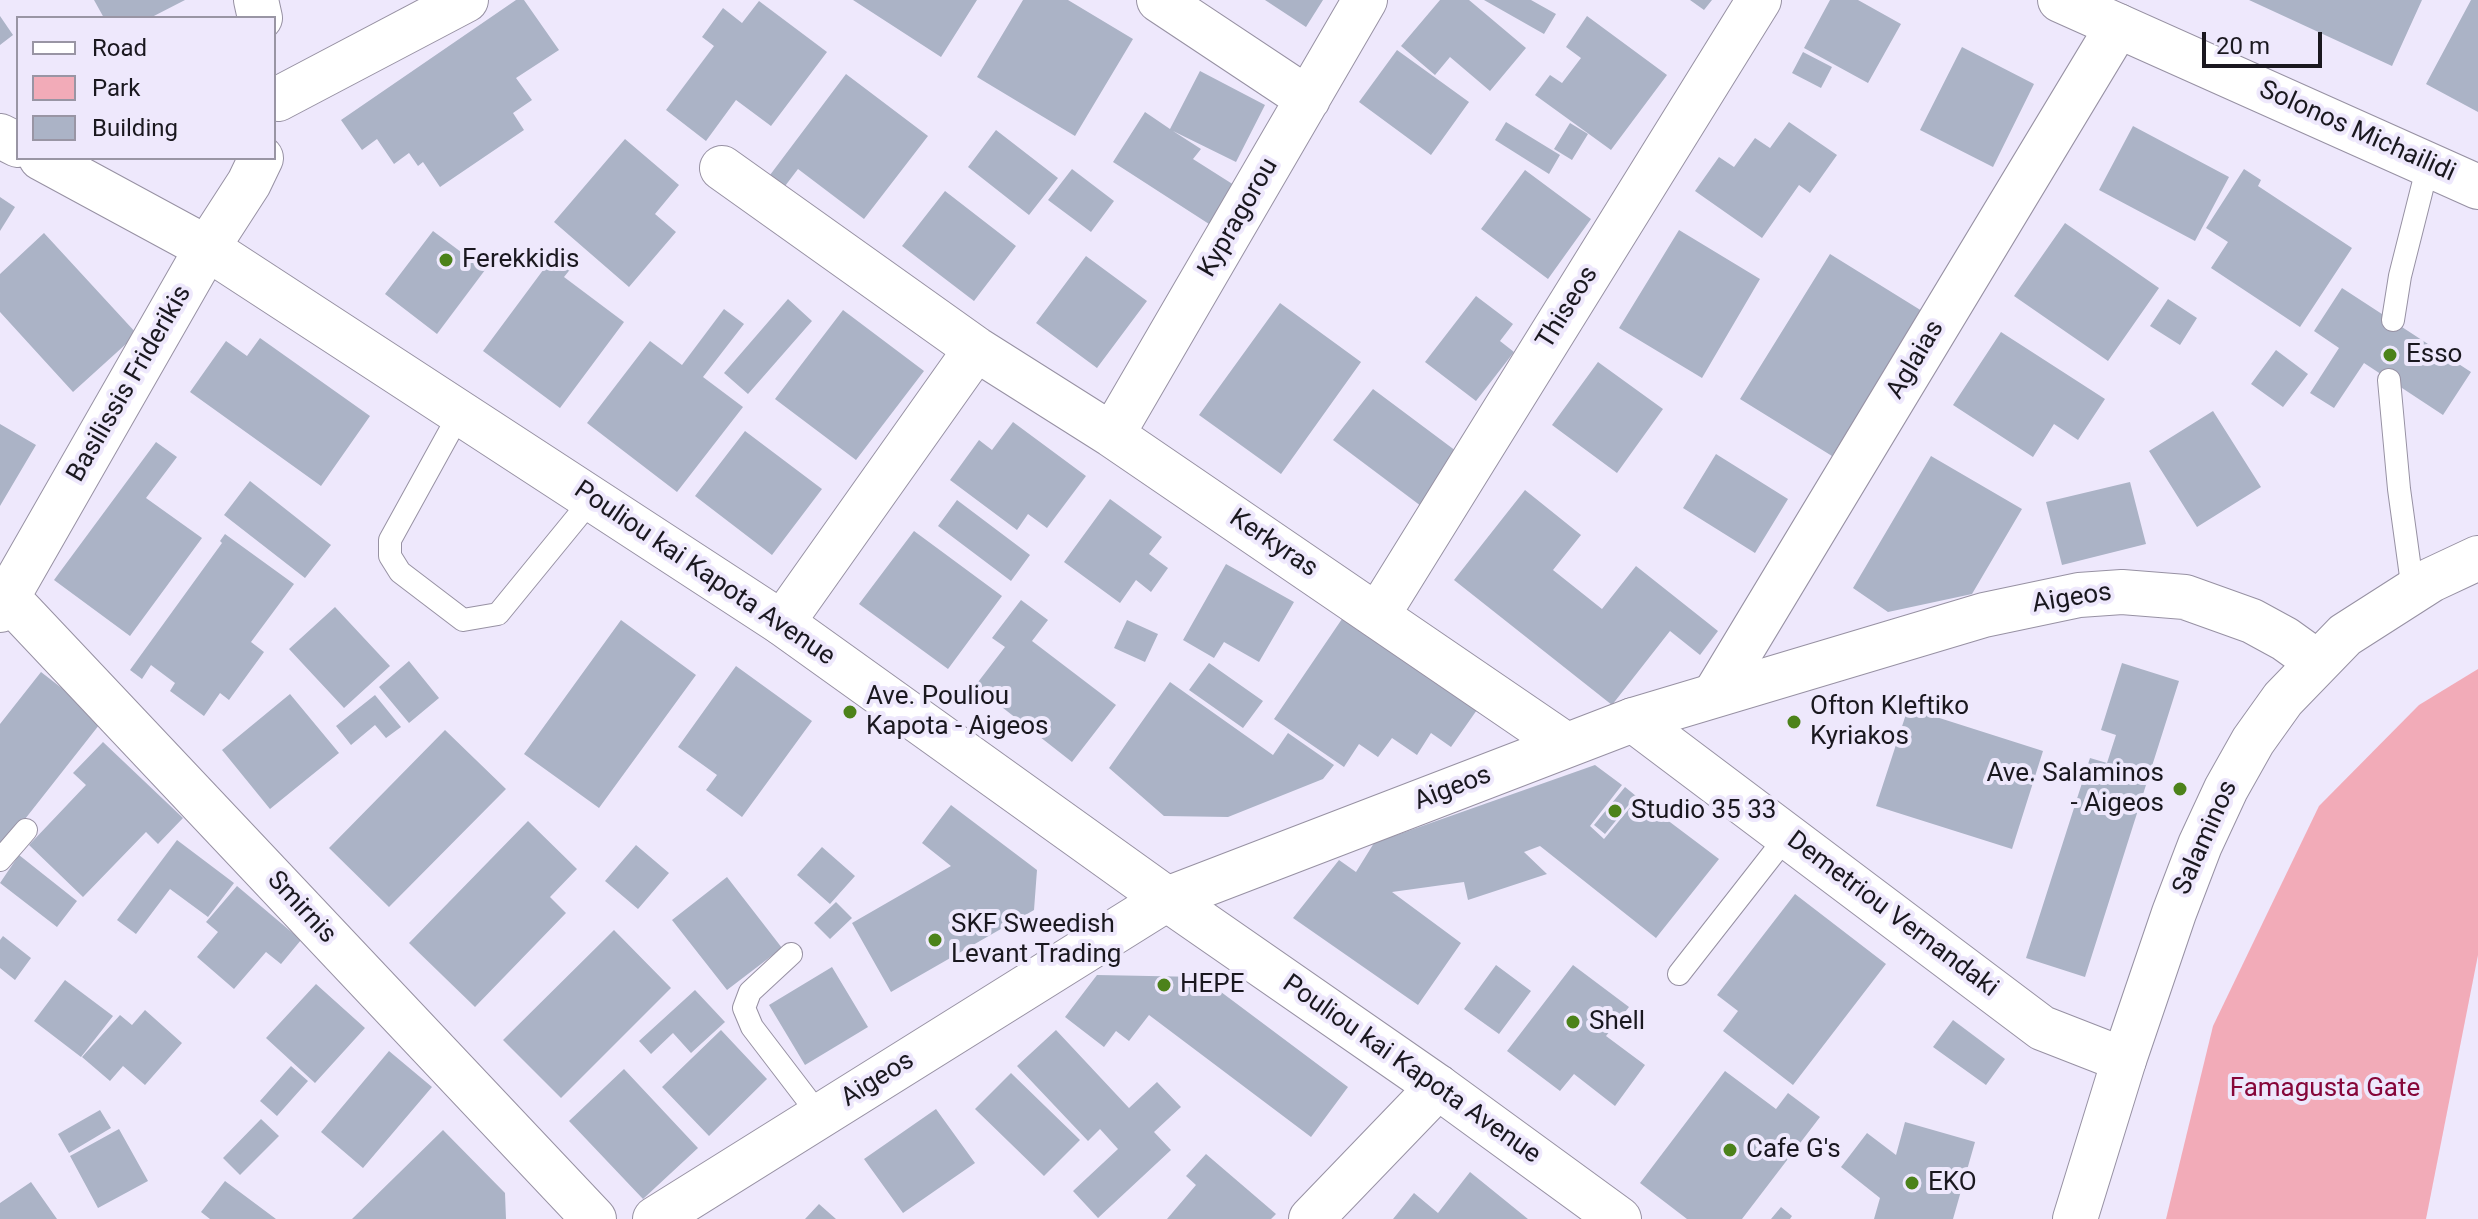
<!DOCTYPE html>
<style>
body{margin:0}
#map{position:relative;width:2478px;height:1219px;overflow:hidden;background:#eee8fc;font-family:Roboto,sans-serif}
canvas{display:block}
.legend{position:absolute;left:16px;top:16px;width:260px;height:144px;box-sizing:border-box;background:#eee8fc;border:2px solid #9995a4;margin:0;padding:10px 14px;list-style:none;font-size:24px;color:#1a181f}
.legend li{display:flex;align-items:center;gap:16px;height:40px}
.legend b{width:40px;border:2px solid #9995a4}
.scale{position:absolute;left:2202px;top:32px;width:120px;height:36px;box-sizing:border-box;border:4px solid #1a181f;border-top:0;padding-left:10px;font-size:24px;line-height:28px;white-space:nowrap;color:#1a181f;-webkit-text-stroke:6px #eee8fc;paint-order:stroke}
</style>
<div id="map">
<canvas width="2478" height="1219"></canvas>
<ul class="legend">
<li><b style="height:10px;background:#fff"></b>Road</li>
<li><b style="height:22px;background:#f2abb8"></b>Park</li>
<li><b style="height:22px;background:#abb3c6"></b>Building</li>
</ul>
<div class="scale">20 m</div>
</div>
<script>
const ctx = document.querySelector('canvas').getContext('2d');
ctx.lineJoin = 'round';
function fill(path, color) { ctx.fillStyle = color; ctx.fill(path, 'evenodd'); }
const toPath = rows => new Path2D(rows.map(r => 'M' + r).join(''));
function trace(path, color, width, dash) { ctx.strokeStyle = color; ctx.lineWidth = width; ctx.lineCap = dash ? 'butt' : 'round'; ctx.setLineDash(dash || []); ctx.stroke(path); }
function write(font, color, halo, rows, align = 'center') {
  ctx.font = font + ' Roboto,sans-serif'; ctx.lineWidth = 8; ctx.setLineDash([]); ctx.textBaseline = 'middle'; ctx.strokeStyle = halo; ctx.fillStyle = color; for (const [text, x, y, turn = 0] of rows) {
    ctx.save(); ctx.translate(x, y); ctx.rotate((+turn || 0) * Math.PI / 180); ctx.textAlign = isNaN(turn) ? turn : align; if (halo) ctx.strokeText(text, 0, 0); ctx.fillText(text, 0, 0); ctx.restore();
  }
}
fill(toPath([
 [2478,669,2478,955,2426,1219,2166,1219,2213,1026,2319,806,2419,705]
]), '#f2abb8');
fill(toPath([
 [94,0,185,0,150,18,104,18],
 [516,0,524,0,559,50,516,78,532,100,513,113,524,130,440,187,423,162,418,166,409,153,394,164,377,139,362,150,341,120],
 [853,0,977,0,941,57],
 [1023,0,1068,0,1133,39,1075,136,977,77],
 [1265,0,1323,0,1306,27],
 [1440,0,1469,0,1526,48,1490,91,1450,57,1435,75,1401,46],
 [1484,0,1531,0,1556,14,1544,34],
 [1690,0,1712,0,1704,10],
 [1830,0,1858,0,1901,24,1868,83,1804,48],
 [2249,0,2422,0,2392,66],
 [2471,0,2478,0,2478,112,2426,84],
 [759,1,827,52,771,126,736,100,706,141,666,110,714,46,702,37,723,8,742,23],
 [0,16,13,35,0,45],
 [1587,16,1667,75,1611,150,1535,95,1550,75,1562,83,1581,58,1566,47],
 [1962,47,2034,84,1993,167,1920,130],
 [1397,50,1469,102,1431,155,1359,102],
 [1803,52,1832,67,1821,88,1792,73],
 [1200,71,1265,105,1236,162,1173,131,1201,149,1193,159,1234,185,1209,224,1113,162,1145,112,1170,129],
 [846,74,928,136,864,219,798,169,782,190,767,179],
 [1506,122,1560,155,1549,174,1495,140],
 [1789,122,1837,155,1810,193,1799,185,1762,238,1695,191,1719,157,1734,167,1755,138,1770,148],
 [1570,123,1588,134,1572,160,1554,149],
 [2133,126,2229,177,2195,241,2099,190],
 [996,130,1058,178,1029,215,968,167],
 [625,139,679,185,655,214,676,232,629,287,554,222],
 [1072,169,1114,201,1091,232,1048,200],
 [2244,169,2261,180,2258,186,2352,248,2300,327,2211,268,2228,242,2206,228],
 [1525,170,1591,219,1548,279,1481,229],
 [945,191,1016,246,974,301,902,246],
 [0,197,15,207,0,231],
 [2065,223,2159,288,2108,361,2014,296],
 [1679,230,1760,279,1702,378,1619,328],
 [433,231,485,270,437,334,385,294],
 [44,233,137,334,73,392,0,312,0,274],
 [555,254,572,267,564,277,624,322,560,408,483,351],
 [1830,254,1922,311,1832,456,1740,399],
 [1086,256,1147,301,1097,368,1036,323],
 [2342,288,2471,372,2443,415,2364,363,2334,408,2310,393,2339,348,2314,331],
 [1476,296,1513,324,1500,341,1514,352,1476,401,1425,362],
 [788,299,812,321,748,394,724,373],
 [2168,299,2197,318,2180,345,2150,326],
 [1280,303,1361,362,1281,474,1199,415],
 [724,309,744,324,703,377,743,407,677,492,587,423,650,341,682,365],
 [843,310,924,371,856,460,775,399],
 [2001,332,2105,399,2078,440,2054,424,2033,457,1953,405],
 [260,338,370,416,321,486,190,392,226,341,247,356],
 [2276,350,2308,374,2283,407,2251,384],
 [1598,362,1663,409,1617,473,1552,425],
 [1373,389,1460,454,1421,506,1333,440],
 [2213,411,2261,487,2197,527,2149,451],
 [1013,422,1086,476,1047,528,1028,514,1017,530,950,480,979,440,992,450],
 [0,424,36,445,0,506],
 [745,431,822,489,772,555,695,496],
 [156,442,177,457,146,498,202,538,130,636,54,580],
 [1716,454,1788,499,1755,553,1683,508],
 [1931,456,2022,509,1972,594,1888,612,1853,588],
 [250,481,331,545,305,578,224,515],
 [2130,482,2146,544,2062,565,2046,502],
 [1525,490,1581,535,1553,570,1602,609,1636,566,1718,631,1700,655,1670,631,1612,705,1454,580],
 [1110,499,1162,537,1149,554,1168,568,1151,592,1136,580,1120,603,1064,562],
 [957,500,1030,555,1011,581,938,526],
 [914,531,1002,596,948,669,859,604],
 [225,534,294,584,251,642,264,652,229,700,220,693,204,716,170,691,175,683,151,665,142,679,130,670,222,543,220,541],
 [1226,564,1294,602,1259,662,1224,642,1214,658,1183,640],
 [1021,600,1048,620,1032,641,1116,705,1072,762,975,686,1005,647,992,638],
 [335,607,390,666,344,708,289,649],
 [1344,616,1479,707,1451,747,1431,733,1417,755,1392,738,1378,757,1359,744,1344,767,1274,719],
 [621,620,696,675,599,808,524,754],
 [1127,620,1158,634,1145,662,1114,648],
 [409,661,439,698,409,723,379,687],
 [1209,663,1263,701,1243,728,1189,690],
 [2122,663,2179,681,2085,977,2026,958,2090,758,2107,763,2116,735,2101,730],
 [736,666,812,721,742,817,706,790,717,775,678,747],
 [41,672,103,720,3,847,0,844,0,724],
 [1170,682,1273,755,1288,733,1334,765,1323,779,1228,817,1164,816,1109,768],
 [290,694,339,753,270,809,222,750],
 [375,695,401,727,386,738,375,725,351,745,336,726],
 [1908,708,2043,751,2012,849,1876,806],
 [445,730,506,789,389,907,329,848],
 [103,742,183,818,158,844,146,832,83,897,29,845,86,785,73,773],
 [1595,765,1622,785,1590,826,1604,839,1638,798,1719,859,1656,938,1540,846,1524,852,1547,874,1468,900,1464,882,1392,892,1461,943,1418,1005,1293,918,1339,860,1356,872,1374,843],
 [1625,787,1636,796,1605,834,1594,825],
 [951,805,1037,870,1034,910,891,992,852,923,951,866,922,843],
 [528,821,577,869,550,897,566,913,475,1007,409,943],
 [177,840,234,883,208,917,170,889,136,934,117,920],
 [636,845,669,873,638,909,605,881],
 [822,847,855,876,830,904,797,875],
 [19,855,77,901,57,927,0,883],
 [727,877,782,948,727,990,672,920],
 [237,886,301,940,281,964,266,952,234,989,197,957,218,932,206,922],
 [1795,894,1886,964,1793,1085,1723,1031,1738,1011,1717,995],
 [836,902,852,918,830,939,814,923],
 [614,930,671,988,561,1098,503,1040],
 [3,936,31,958,15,980,0,968,0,940],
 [1496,965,1531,991,1499,1034,1464,1009],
 [1573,965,1629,1007,1606,1036,1645,1065,1615,1106,1574,1074,1560,1091,1507,1051],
 [832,967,868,1027,805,1065,769,1005],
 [1097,975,1201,977,1348,1087,1311,1137,1149,1015,1129,1041,1116,1031,1104,1047,1065,1017],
 [65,980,113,1016,81,1057,34,1021],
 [316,984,365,1028,315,1083,266,1038],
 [695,990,725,1022,691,1053,673,1033,651,1054,639,1041],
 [145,1010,182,1043,145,1085,123,1066,110,1081,82,1057,120,1015,132,1025],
 [1953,1020,2005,1059,1986,1085,1933,1047],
 [721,1030,767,1079,709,1136,662,1087],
 [1056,1030,1129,1108,1157,1082,1181,1107,1154,1132,1171,1150,1098,1218,1073,1191,1118,1149,1100,1129,1088,1141,1017,1066],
 [389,1051,432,1087,363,1168,321,1132],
 [291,1066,308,1081,277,1116,260,1101],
 [624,1069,698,1148,643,1199,569,1121],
 [1725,1071,1776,1109,1788,1093,1820,1117,1742,1219,1687,1219,1640,1183],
 [1011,1073,1080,1140,1044,1176,975,1109],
 [936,1109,975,1163,903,1213,864,1159],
 [100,1110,111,1128,69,1153,58,1134],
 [261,1119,279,1136,240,1175,223,1158],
 [1905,1122,1975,1142,1953,1219,1874,1219,1880,1198,1841,1167,1867,1133,1896,1155],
 [119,1129,148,1181,98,1208,70,1156],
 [443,1130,505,1193,506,1219,352,1219],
 [1206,1154,1276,1214,1271,1219,1167,1219,1196,1185,1186,1176],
 [1470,1172,1528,1219,1393,1219,1414,1193,1438,1213],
 [225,1181,276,1219,210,1219,201,1212],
 [31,1182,57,1219,0,1219,0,1203],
 [819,1204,836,1219,805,1219],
 [1781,1207,1792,1216,1790,1219,1771,1219]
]), '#abb3c6');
const service = toPath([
 [2393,320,2400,276,2428,165],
 [2389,380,2399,489,2413,591],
 [460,413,390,540,390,556,400,572,463,620,498,614,592,499],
 [0,860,26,830],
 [791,954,750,992,744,1008,752,1027,820,1116],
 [1679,974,1787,836]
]);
const minor = toPath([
 [256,0,260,18],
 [1159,0,1308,99],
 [278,99,466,0],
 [722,168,976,349,1112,435,1566,745],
 [1112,435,1365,0],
 [8,598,594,1219],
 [0,610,207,248,249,183,261,158],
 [1377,616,1759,0],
 [782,623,976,349],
 [1715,694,2118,26],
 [1633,720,2042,1028,2124,1060],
 [1311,1219,1438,1087]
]);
const tertiary = toPath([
 [655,1219,1167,899,1633,720,1984,615,2079,595,2122,592,2185,597,2252,621,2285,639,2317,662]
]);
const secondary = toPath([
 [2060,0,2478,187]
]);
const primary = toPath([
 [0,136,18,145],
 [41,158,207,248,782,623,1167,899,1438,1087,1619,1219],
 [2075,1219,2124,1060,2174,913,2200,845,2226,789,2253,741,2283,699,2345,635,2431,580,2478,558]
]);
trace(service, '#9791a3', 24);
trace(minor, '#9791a3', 46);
trace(tertiary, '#9791a3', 46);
trace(secondary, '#9791a3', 46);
trace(primary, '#9791a3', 46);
trace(service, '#fff', 22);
trace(minor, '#fff', 44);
trace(tertiary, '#fff', 44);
trace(secondary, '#fff', 44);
trace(primary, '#fff', 44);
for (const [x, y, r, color] of [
 [446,260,8,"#4c821a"],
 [2390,355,8,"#4c821a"],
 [850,712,8,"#4c821a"],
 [1794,722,8,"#4c821a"],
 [2180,789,8,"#4c821a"],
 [1615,811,8,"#4c821a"],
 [935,940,8,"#4c821a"],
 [1164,985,8,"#4c821a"],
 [1573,1022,8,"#4c821a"],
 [1730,1150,8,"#4c821a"],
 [1912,1183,8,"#4c821a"]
]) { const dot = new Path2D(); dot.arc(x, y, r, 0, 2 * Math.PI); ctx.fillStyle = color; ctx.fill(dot); trace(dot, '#eee8fc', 3); }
write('26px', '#1a181f', '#eee8fc', [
 ["Solonos Michailidi",2357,132,24],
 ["Kypragorou",1239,218,-60],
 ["Thiseos",1568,308,-58],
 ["Aglaias",1916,360,-59],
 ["Basilissis Friderikis",130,384,-60],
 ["Kerkyras",1273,544,34],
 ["Pouliou kai Kapota Avenue",704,574,34],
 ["Aigeos",2072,599,-9],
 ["Aigeos",1453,789,-21],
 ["Salaminos",2206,838,-66],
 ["Smirnis",301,908,47],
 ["Demetriou Vernandaki",1892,915,37],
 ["Pouliou kai Kapota Avenue",1411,1070,35],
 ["Aigeos",878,1080,-32]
]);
write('26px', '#1a181f', '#eee8fc', [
 ["Ferekkidis",462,260],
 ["Esso",2406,355],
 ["Ave. Pouliou",866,697],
 ["Kapota - Aigeos",866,727],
 ["Ofton Kleftiko",1810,707],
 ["Kyriakos",1810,737],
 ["Ave. Salaminos",2164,774,"right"],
 ["- Aigeos",2164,804,"right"],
 ["Studio 35 33",1631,811],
 ["SKF Sweedish",951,925],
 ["Levant Trading",951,955],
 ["HEPE",1180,985],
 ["Shell",1589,1022],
 ["Cafe G's",1746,1150],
 ["EKO",1928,1183]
], 'left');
write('26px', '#860639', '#eee8fc', [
 ["Famagusta Gate",2325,1089]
]);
</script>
